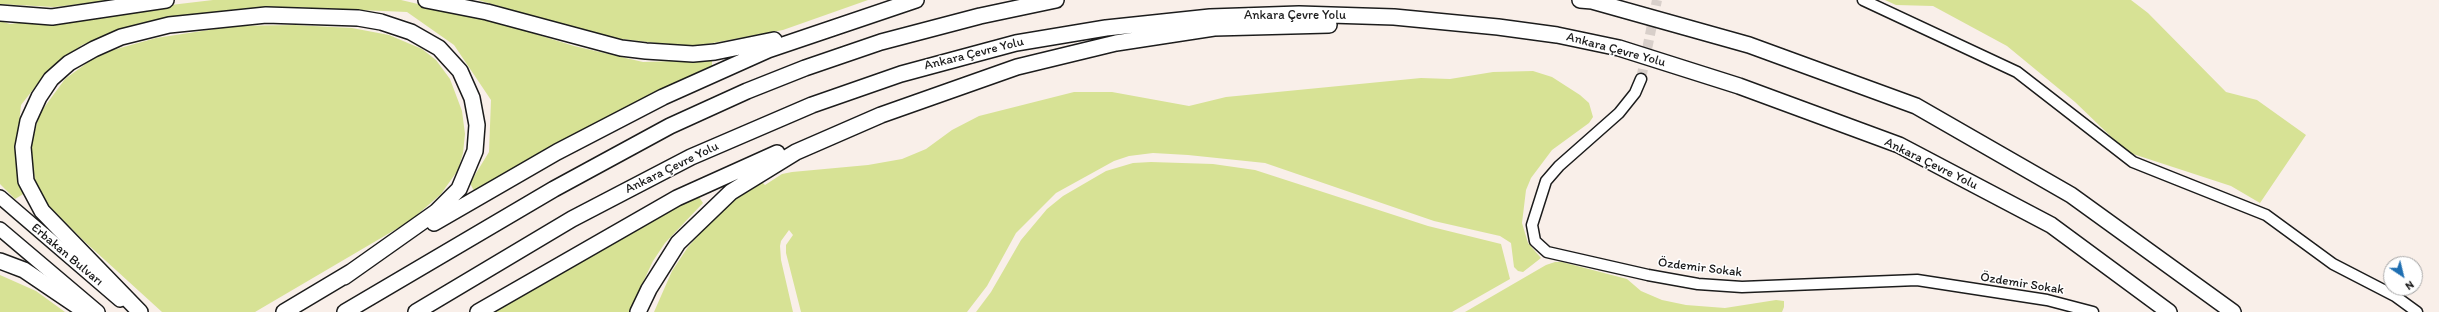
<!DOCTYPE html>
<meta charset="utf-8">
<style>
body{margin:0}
#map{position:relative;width:2439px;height:312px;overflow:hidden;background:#f9efe9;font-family:Itim,sans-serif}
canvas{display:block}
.north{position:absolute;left:2383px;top:256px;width:40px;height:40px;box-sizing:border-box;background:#fff;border:1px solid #a4a4a4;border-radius:50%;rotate:145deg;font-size:11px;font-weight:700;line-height:16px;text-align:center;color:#1c1c1c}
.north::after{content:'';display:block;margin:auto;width:14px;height:18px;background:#1f6fb2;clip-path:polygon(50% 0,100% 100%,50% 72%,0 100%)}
</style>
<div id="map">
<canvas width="2439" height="312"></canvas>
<div class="north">N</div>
</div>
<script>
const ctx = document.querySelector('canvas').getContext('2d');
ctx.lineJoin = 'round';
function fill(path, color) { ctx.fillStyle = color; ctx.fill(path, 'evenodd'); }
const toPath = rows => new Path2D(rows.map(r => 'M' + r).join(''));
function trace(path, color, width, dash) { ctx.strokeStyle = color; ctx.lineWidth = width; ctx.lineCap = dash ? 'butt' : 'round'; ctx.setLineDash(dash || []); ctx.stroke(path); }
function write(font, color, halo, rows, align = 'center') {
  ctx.font = font + ' Itim,sans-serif'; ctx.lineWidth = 3; ctx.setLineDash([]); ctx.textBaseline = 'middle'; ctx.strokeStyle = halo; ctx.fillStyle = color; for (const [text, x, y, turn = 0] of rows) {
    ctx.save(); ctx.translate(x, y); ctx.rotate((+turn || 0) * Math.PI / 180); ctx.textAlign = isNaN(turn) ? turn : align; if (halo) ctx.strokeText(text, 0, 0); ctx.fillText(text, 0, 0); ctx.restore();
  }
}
fill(toPath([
 [0,0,116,0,54,7,0,4],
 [213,0,401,0,503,24,574,46,643,62,712,60,712,69,475,193,470,183,489,152,491,100,454,45,407,12,288,7,140,23,82,45,46,73,21,105,16,152,25,193,15,199,0,184,0,21,10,24],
 [478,0,868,0,783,30,691,47,605,37],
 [1885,0,2131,0,2148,13,2226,92,2257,100,2306,135,2260,203,2231,186,2127,152,2075,102,2007,46,1933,6,1896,5],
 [294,25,352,28,389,35,422,49,436,60,450,79,462,111,465,134,463,153,458,170,441,194,410,221,255,312,162,312,84,241,47,204,36,185,31,155,32,141,40,113,65,79,91,60,113,50,156,38,235,26],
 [1533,71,1552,77,1580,95,1589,103,1593,117,1589,123,1552,150,1531,178,1526,190,1522,223,1528,243,1541,258,1523,272,1518,271,1514,267,1511,243,1500,236,1434,221,1265,163,1188,155,1153,153,1129,156,1114,161,1056,193,1016,233,987,286,967,312,801,312,786,253,786,245,793,235,789,230,781,241,780,246,781,260,793,312,654,312,672,271,688,247,724,207,759,179,765,185,782,174,792,172,868,165,902,159,926,149,952,130,979,116,1074,92,1112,92,1189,106,1226,97,1421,78,1450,79,1493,72],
 [1151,162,1213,164,1255,170,1428,226,1501,244,1510,279,1452,312,976,312,991,292,1021,240,1047,209,1063,196,1106,171,1133,163],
 [697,194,703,203,665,243,653,261,629,312,485,312],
 [1555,262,1562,262,1627,279,1641,291,1662,300,1686,305,1725,308,1776,300,1784,301,1784,307,1782,312,1465,312,1546,265],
 [0,275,36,291,65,312,0,312]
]), '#d7e295');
trace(toPath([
 [1641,79,1657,0]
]), '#d8cfca', 10, [10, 5]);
const tertiary = toPath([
 [1863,0,2017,72,2133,162,2266,215,2333,264,2395,296,2417,312],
 [1641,79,1635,93,1619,113,1559,166,1546,181,1532,225,1535,241,1547,252,1648,275,1698,284,1742,287,1917,280,2047,300,2093,312]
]);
const trunk = toPath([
 [0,197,120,300],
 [0,229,98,312]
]);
const motorway = toPath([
 [426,0,487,12,621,48,646,51,693,54,715,52,774,40],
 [1580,0,1592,1,1749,45,1916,106,2071,195,2233,312],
 [0,13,52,17,166,0],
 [434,223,557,152,663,97,768,50,916,0],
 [0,261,24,270,86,312],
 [140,312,42,211,26,181,23,147,28,121,39,97,51,79,69,63,94,49,121,37,169,25,266,15,358,18,381,22,411,32,439,48,460,71,472,98,477,125,475,151,459,189,436,212,344,277],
 [284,312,351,272],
 [345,312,554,189,670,126,747,91,805,68,881,42,980,16,1056,0],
 [416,312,572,219,691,157,812,105,901,74,1016,43,1106,28,1210,17,1299,14,1394,17,1498,27,1557,35,1619,48,1739,86,1899,145,2051,225,2169,312],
 [478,312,677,198,777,153],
 [638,312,649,289,678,243,731,192,796,152,881,115,1017,67,1116,43,1214,28,1329,25]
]);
trace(tertiary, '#1c1c1c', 13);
trace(trunk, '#1c1c1c', 16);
trace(motorway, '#1c1c1c', 18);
trace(tertiary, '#fff', 10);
trace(trunk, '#fff', 13);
trace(motorway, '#fff', 15);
write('13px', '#1c1c1c', '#fff', [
 ["Ankara Çevre Yolu",1295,16],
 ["Ankara Çevre Yolu",1616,50,15],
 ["Ankara Çevre Yolu",974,54,-14],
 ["Ankara Çevre Yolu",1931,164,26],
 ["Ankara Çevre Yolu",672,168,-26],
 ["Erbakan Bulvarı",67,255,40],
 ["Özdemir Sokak",1700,268,7],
 ["Özdemir Sokak",2022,284,9]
]);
</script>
